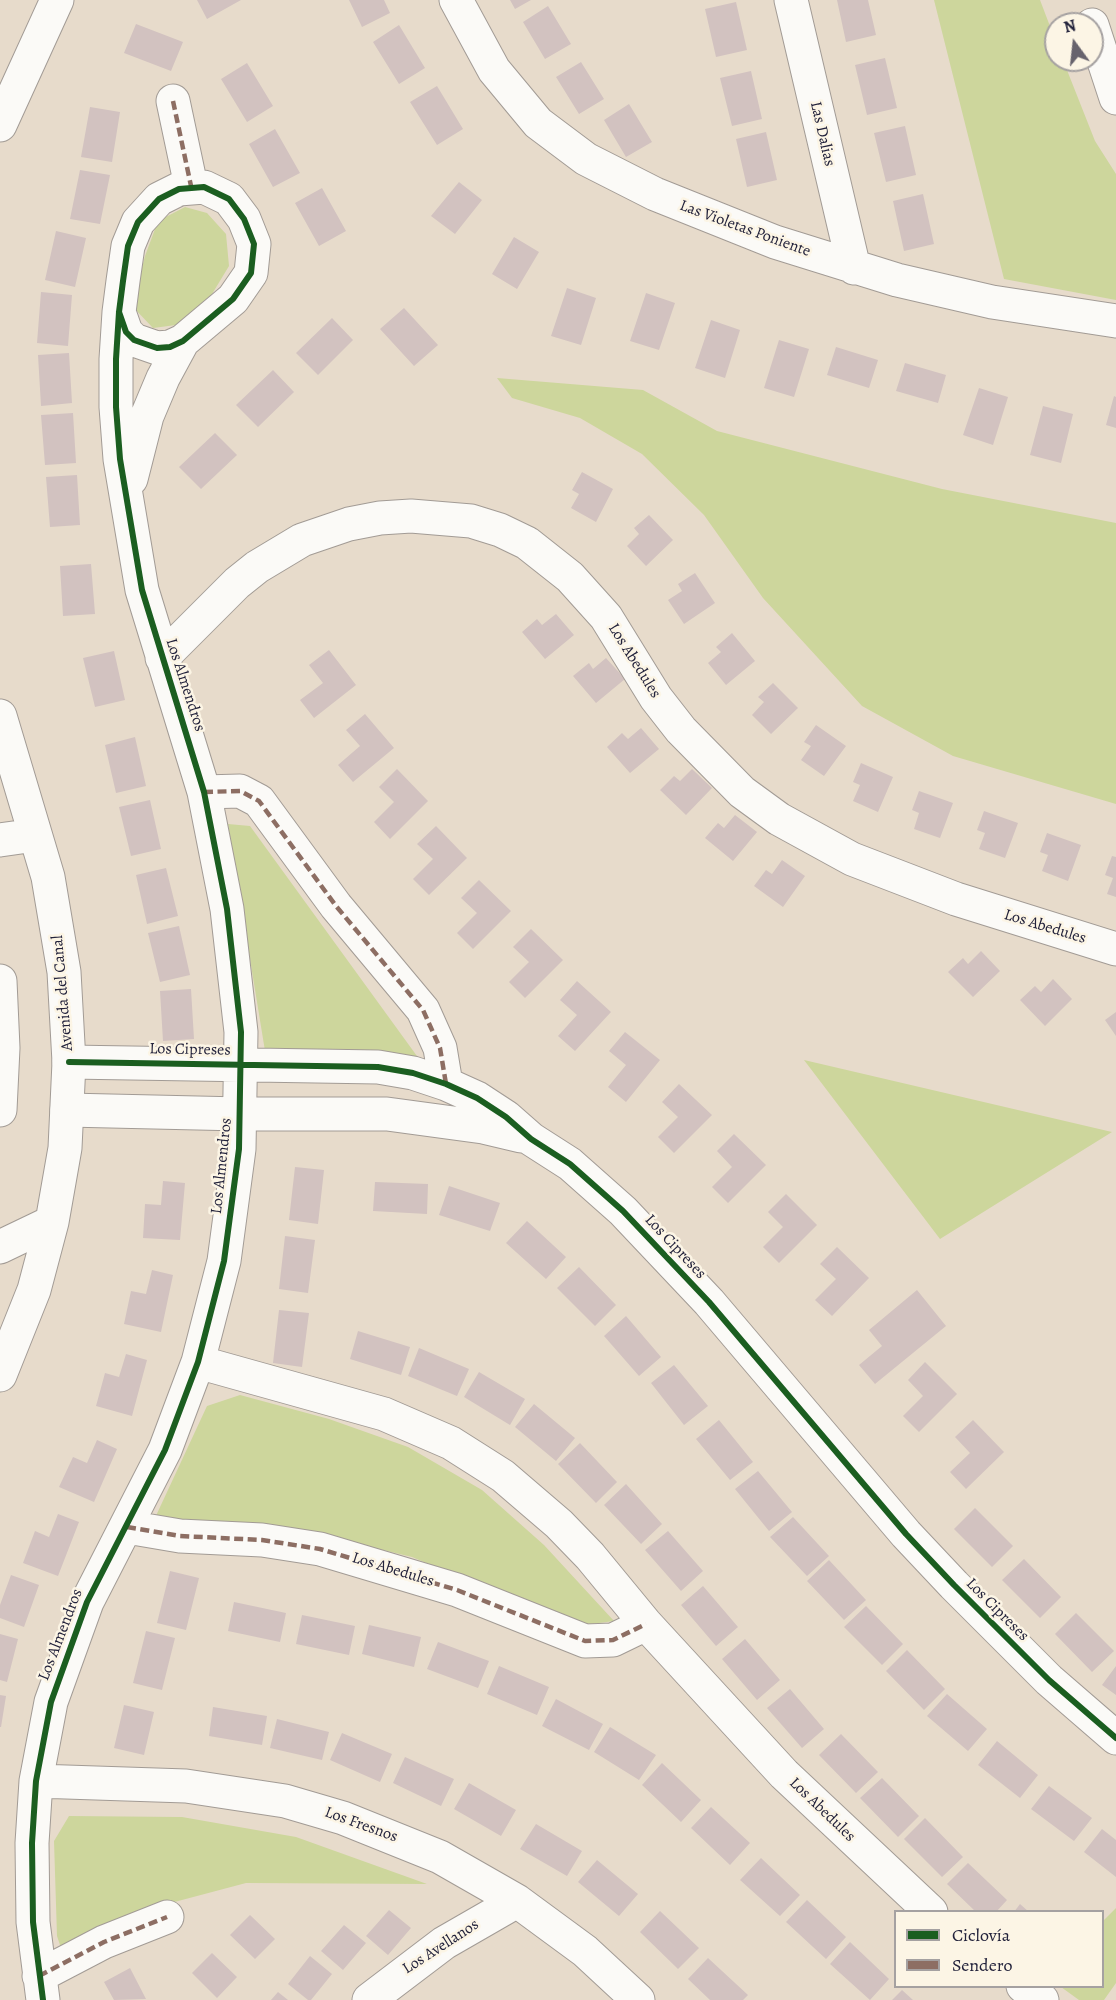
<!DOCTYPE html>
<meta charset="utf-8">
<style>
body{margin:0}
#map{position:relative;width:1116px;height:2000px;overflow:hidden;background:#e7dbcb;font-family:Alegreya,serif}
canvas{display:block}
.legend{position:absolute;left:894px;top:1910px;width:210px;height:78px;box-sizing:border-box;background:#fcf5e5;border:2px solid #a5a1a1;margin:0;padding:8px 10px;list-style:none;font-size:18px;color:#22223b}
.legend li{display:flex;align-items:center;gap:12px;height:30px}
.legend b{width:30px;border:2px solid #a5a1a1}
.north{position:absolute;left:1044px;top:12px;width:60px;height:60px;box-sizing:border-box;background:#fcf5e5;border:2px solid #a5a1a1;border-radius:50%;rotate:345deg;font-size:16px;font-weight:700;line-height:24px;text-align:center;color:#22223b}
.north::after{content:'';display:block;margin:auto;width:21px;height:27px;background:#67636d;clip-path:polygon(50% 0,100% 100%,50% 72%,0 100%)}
</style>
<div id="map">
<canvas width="1116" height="2000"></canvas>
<ul class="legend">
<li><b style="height:8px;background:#1b5e20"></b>Ciclovía</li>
<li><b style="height:8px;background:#8d6e63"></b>Sendero</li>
</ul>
<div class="north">N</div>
</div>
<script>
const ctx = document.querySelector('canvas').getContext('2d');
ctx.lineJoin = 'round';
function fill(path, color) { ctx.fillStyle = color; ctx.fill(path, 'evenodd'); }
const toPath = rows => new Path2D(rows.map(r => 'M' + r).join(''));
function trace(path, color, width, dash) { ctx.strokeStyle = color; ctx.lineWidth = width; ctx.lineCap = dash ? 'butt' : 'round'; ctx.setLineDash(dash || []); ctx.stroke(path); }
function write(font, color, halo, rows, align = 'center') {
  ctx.font = font + ' Alegreya,serif'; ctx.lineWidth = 5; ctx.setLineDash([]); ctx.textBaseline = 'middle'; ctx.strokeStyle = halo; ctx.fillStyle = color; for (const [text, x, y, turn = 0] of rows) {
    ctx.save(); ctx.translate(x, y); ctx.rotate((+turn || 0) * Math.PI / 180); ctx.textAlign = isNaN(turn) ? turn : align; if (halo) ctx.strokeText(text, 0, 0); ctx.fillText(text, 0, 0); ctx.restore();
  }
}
fill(toPath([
 [934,0,1040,0,1056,42,1056,60,1063,60,1095,141,1116,174,1116,300,1004,279],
 [185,207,207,213,226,234,229,266,209,299,176,325,153,328,132,306,145,256,158,221],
 [497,378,643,390,717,431,942,489,1116,523,1116,804,953,756,862,706,763,598,704,515,642,454,580,418,512,398],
 [228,824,250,826,422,1063,265,1051],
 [804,1060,1112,1132,940,1239],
 [240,1395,329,1419,408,1447,482,1490,544,1545,614,1621,584,1625,502,1595,412,1557,325,1536,154,1520,207,1406],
 [69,1816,182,1817,296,1837,427,1884,246,1883,133,1913,62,1951,57,1936,54,1841],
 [1116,1908,1116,1983,1104,2000,1079,2000,1061,1987,1102,1986,1103,1921]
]), '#cdd69c');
fill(toPath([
 [197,0,241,0,207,19],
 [349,0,384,0,390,13,362,27],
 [510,0,531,0,515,9],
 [837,0,868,0,876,35,846,42],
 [736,2,747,50,716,57,705,9],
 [548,6,571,44,545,59,523,22],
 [136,24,183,42,171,71,124,53],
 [399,25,425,68,399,84,373,42],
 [885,58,897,108,867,115,855,65],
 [581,62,604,99,579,114,556,77],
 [247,63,273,106,247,122,221,79],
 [751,71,762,119,732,126,720,78],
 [437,86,463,129,437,145,410,102],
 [629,104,652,142,626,157,604,120],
 [90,107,120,112,112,162,81,157],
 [905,126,916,175,886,182,874,133],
 [275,129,300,173,273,187,249,144],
 [766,132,777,180,747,187,736,139],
 [80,170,110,175,100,224,70,219],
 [459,182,482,200,455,234,431,216],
 [322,188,346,231,319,246,295,203],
 [923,194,934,244,904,251,893,201],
 [56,231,86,238,75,287,45,280],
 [514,237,539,252,517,289,492,274],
 [567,288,596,298,581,345,551,336],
 [41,292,72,295,68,346,37,343],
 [646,293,675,303,659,350,630,341],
 [404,308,438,345,414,366,380,329],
 [332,318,353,340,318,375,296,353],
 [711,320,740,330,725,378,695,368],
 [779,340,809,349,794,397,764,388],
 [836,347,878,360,869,388,827,375],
 [69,353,72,403,41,406,38,355],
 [905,363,946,375,938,403,896,391],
 [273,370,294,392,258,427,236,405],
 [979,388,1008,397,993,445,963,435],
 [1114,396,1116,397,1116,428,1106,425],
 [1043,406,1073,414,1061,463,1030,455],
 [73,413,76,463,45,465,41,415],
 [215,433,237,455,201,489,179,467],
 [582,472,613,489,596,522,571,508,579,494,572,490],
 [77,475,80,525,50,527,46,477],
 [649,515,673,540,646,566,627,546,639,534,634,528],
 [91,564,95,614,63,616,60,566],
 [695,573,715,603,684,624,668,600,682,591,678,584],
 [556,614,574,635,545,659,522,632,537,619,542,625],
 [732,633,755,661,726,685,708,663,721,652,716,647],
 [329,650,356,685,314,718,300,700,323,683,309,665],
 [114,651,125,700,95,707,83,658],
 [606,658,625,679,596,703,573,676,589,663,593,669],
 [773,683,798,708,771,734,752,715,764,702,758,697],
 [365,714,394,748,353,782,338,765,360,746,346,730],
 [816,725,846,746,824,776,801,760,811,746,804,742],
 [641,728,659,749,630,773,607,747,622,733,628,739],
 [135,737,146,786,116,793,105,745],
 [861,763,893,777,878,812,853,801,860,785,853,782],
 [397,769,428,801,390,839,374,822,394,802,379,787],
 [692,769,712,788,686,815,660,790,674,776,680,781],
 [919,791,953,803,940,838,914,829,919,813,912,810],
 [150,800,161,849,131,856,119,807],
 [984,811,1018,823,1005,858,979,849,985,833,977,830],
 [735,815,757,832,733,861,705,838,718,823,724,828],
 [436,826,467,858,429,895,413,879,433,859,417,844],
 [1047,833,1081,845,1068,881,1042,871,1048,855,1040,852],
 [1112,856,1116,857,1116,897,1107,894,1113,878,1105,875],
 [782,860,805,876,783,907,754,886,766,870,772,874],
 [166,868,178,916,147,924,136,875],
 [479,880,511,911,473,949,457,933,477,913,461,898],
 [179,926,190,975,160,982,148,933],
 [531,929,563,960,525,998,509,982,529,962,513,947],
 [981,951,1000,971,973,997,948,972,963,958,968,964],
 [1053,979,1072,999,1045,1026,1020,1000,1035,986,1041,992],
 [577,981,611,1012,575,1051,558,1036,577,1015,560,1000],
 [191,989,194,1039,163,1041,160,991],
 [1116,1012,1116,1036,1105,1020],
 [625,1032,660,1060,626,1102,608,1087,626,1065,609,1051],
 [679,1084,712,1115,674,1153,658,1137,678,1117,662,1102],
 [734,1134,766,1165,728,1203,712,1187,732,1167,717,1151],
 [295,1167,324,1170,318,1224,289,1220],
 [163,1181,185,1183,180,1240,143,1238,145,1204,161,1205],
 [375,1182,428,1184,427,1214,373,1211],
 [449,1186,500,1203,490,1231,439,1215],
 [786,1194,817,1225,779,1263,763,1247,783,1227,768,1212],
 [527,1221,566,1257,546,1279,506,1243],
 [285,1236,315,1240,308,1293,279,1289],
 [837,1247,869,1278,832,1316,815,1300,836,1279,820,1264],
 [579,1267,616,1305,595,1326,557,1288],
 [152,1270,173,1275,161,1332,124,1324,131,1291,146,1294],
 [917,1290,946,1326,875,1384,859,1365,882,1346,869,1330],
 [279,1310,309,1313,302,1367,273,1363],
 [626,1316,661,1357,639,1376,604,1336],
 [358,1331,410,1347,401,1375,350,1359],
 [419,1348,469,1369,457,1396,408,1376],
 [126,1354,147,1360,132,1416,96,1406,105,1373,119,1377],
 [925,1362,957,1394,919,1432,903,1416,923,1396,908,1380],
 [674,1365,708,1406,684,1425,651,1383],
 [479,1372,525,1399,510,1425,464,1397],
 [534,1404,575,1438,556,1461,515,1427],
 [719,1420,753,1462,730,1480,696,1439],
 [973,1420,1004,1452,966,1489,950,1472,970,1453,955,1437],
 [97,1440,117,1449,94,1502,59,1487,73,1457,87,1463],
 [580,1443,617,1482,596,1503,558,1464],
 [758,1471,792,1512,769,1531,735,1489],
 [626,1484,662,1524,641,1544,604,1505],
 [975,1508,1013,1546,992,1567,954,1529],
 [58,1514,79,1522,58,1576,23,1563,35,1531,49,1537],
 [793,1517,829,1556,807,1576,770,1537],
 [668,1531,703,1571,681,1591,645,1550],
 [1024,1559,1061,1597,1040,1618,1002,1580],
 [829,1560,866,1600,844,1620,807,1581],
 [170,1571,199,1578,186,1630,157,1623],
 [11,1575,39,1585,24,1627,0,1618,0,1605],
 [703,1586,738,1627,716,1646,681,1605],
 [234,1602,286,1613,280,1642,228,1631],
 [866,1606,903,1644,882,1665,844,1627],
 [1076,1613,1114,1651,1092,1672,1055,1634],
 [302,1615,355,1626,349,1655,296,1644],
 [369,1625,421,1637,414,1667,362,1654],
 [146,1631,175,1638,162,1690,133,1683],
 [0,1634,18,1639,7,1682,0,1680],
 [745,1639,780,1680,757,1700,722,1659],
 [438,1642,489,1661,478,1688,427,1669],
 [907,1650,945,1689,924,1710,886,1671],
 [499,1666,549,1687,537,1715,487,1694],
 [1116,1666,1116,1695,1102,1685],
 [790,1689,824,1729,802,1748,767,1708],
 [947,1694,987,1729,968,1751,927,1716],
 [0,1695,6,1696,1,1727,0,1727],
 [556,1699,603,1724,589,1750,542,1726],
 [124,1705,154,1712,144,1755,114,1748],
 [213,1707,267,1716,262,1745,209,1736],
 [277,1719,329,1732,322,1760,270,1748],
 [610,1727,656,1755,639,1780,594,1752],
 [342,1733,392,1754,380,1782,330,1760],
 [841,1734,878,1772,856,1793,819,1755],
 [997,1741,1038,1775,1020,1798,978,1765],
 [405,1757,454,1779,441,1806,393,1783],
 [662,1763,701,1800,681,1822,642,1785],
 [882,1778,919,1816,898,1837,860,1798],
 [469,1783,516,1810,501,1836,454,1809],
 [1049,1786,1092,1818,1074,1841,1031,1809],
 [711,1807,750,1843,730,1865,691,1828],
 [925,1818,963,1857,942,1877,904,1839],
 [536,1824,582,1851,567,1876,520,1849],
 [1102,1829,1116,1840,1116,1877,1084,1852],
 [761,1858,800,1895,780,1916,740,1880],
 [597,1860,638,1894,619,1916,578,1882],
 [968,1863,1007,1900,996,1912,976,1912,947,1884],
 [807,1900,846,1937,826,1959,786,1922],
 [1020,1904,1029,1912,1014,1912],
 [389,1910,411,1928,388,1955,366,1936],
 [660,1911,699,1948,678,1969,640,1932],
 [250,1915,275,1939,255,1959,230,1935],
 [344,1925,366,1943,343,1970,321,1951],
 [850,1942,889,1979,870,2000,830,1964],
 [212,1953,237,1977,217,1998,192,1973],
 [310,1956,332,1974,311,2000,308,2000,288,1984],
 [708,1958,748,1995,743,2000,710,2000,688,1979],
 [130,1968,146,1999,114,2000,104,1982],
 [902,1990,913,2000,892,2000],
 [278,1992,288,2000,271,2000]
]), '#d2c2c0');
const minor = toPath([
 [456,0,494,70,538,123,586,159,655,194,775,242,897,280,992,302,1116,321],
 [791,0,854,268],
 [1092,25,1116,98],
 [173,101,191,186],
 [131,479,147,416,163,378,183,341],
 [162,658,237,583,257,567,302,540,349,524,380,518,411,516,471,521,500,530,527,543,570,577,606,617,656,698,681,730,742,792,779,819,852,859,956,899,1116,949],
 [204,792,240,791,259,801,336,906,423,1010,440,1048,446,1084],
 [69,1062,378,1067,413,1073,446,1084,477,1098,506,1117,531,1139,570,1164,623,1211,709,1302,906,1534,954,1585,1049,1680,1116,1738],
 [67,1110,241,1114,387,1114,483,1127,521,1136],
 [198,1362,384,1414,451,1443,503,1476,559,1524,590,1556,646,1624,784,1774,931,1912],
 [127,1527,180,1536,262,1540,320,1549,457,1590,585,1641,613,1640,646,1624],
 [36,1781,186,1786,285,1801,343,1818,440,1857,517,1901,585,1951,638,2000],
 [39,1976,104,1942,167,1917],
 [1023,1986,1042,2000],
 [43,2000,33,1922,32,1843,36,1781,51,1702,87,1602,165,1450,198,1362,224,1261,239,1149,241,1032,227,909,204,792,142,590,120,459,116,407,116,359,119,312,123,281,128,246,138,222,159,199,179,189,204,187,229,199,244,219,254,244,251,273,233,299,183,341,170,347,157,348,134,340,126,332,119,312],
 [369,2000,444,1943,517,1901]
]);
const tertiary = toPath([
 [0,125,57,0],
 [0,716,48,877,64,972,69,1062,65,1148,52,1222,34,1290,0,1375],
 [0,840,35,835],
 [0,981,3,1048,0,1110],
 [0,1247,52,1222]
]);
trace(minor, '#a29b95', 35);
trace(tertiary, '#a29b95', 35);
trace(minor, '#fbfaf7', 33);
trace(tertiary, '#fbfaf7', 33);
trace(toPath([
 [173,101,191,186],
 [204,792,240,791,259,801,336,906,423,1010,440,1048,446,1084],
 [127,1527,180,1536,262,1540,320,1549,457,1590,585,1641,613,1640,646,1624],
 [39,1976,104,1942,167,1917]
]), '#8d6e63', 4.5, [9, 4.5]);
trace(toPath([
 [69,1062,378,1067,413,1073,446,1084,477,1098,506,1117,531,1139,570,1164,623,1211,709,1302,906,1534,954,1585,1049,1680,1116,1738],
 [43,2000,33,1922,32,1843,36,1781,51,1702,87,1602,165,1450,198,1362,224,1261,239,1149,241,1032,227,909,204,792,142,590,120,459,116,407,116,359,119,312,123,281,128,246,138,222,159,199,179,189,204,187,229,199,244,219,254,244,251,273,233,299,183,341,170,347,157,348,134,340,126,332,119,312]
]), '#1b5e20', 6);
write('16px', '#22223b', '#fcf5e5', [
 ["Las Dalias",822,134,77],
 ["Las Violetas Poniente",745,229,20],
 ["Los Abedules",634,661,58],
 ["Los Almendros",185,685,72],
 ["Los Abedules",1045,927,17],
 ["Avenida del Canal",63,993,-95],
 ["Los Cipreses",190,1050,1],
 ["Los Almendros",222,1166,-84],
 ["Los Cipreses",675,1247,47],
 ["Los Abedules",393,1570,17],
 ["Los Cipreses",997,1610,45],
 ["Los Almendros",61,1635,-69],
 ["Los Abedules",822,1810,44],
 ["Los Fresnos",361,1825,20],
 ["Los Avellanos",441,1947,-33]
]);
</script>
